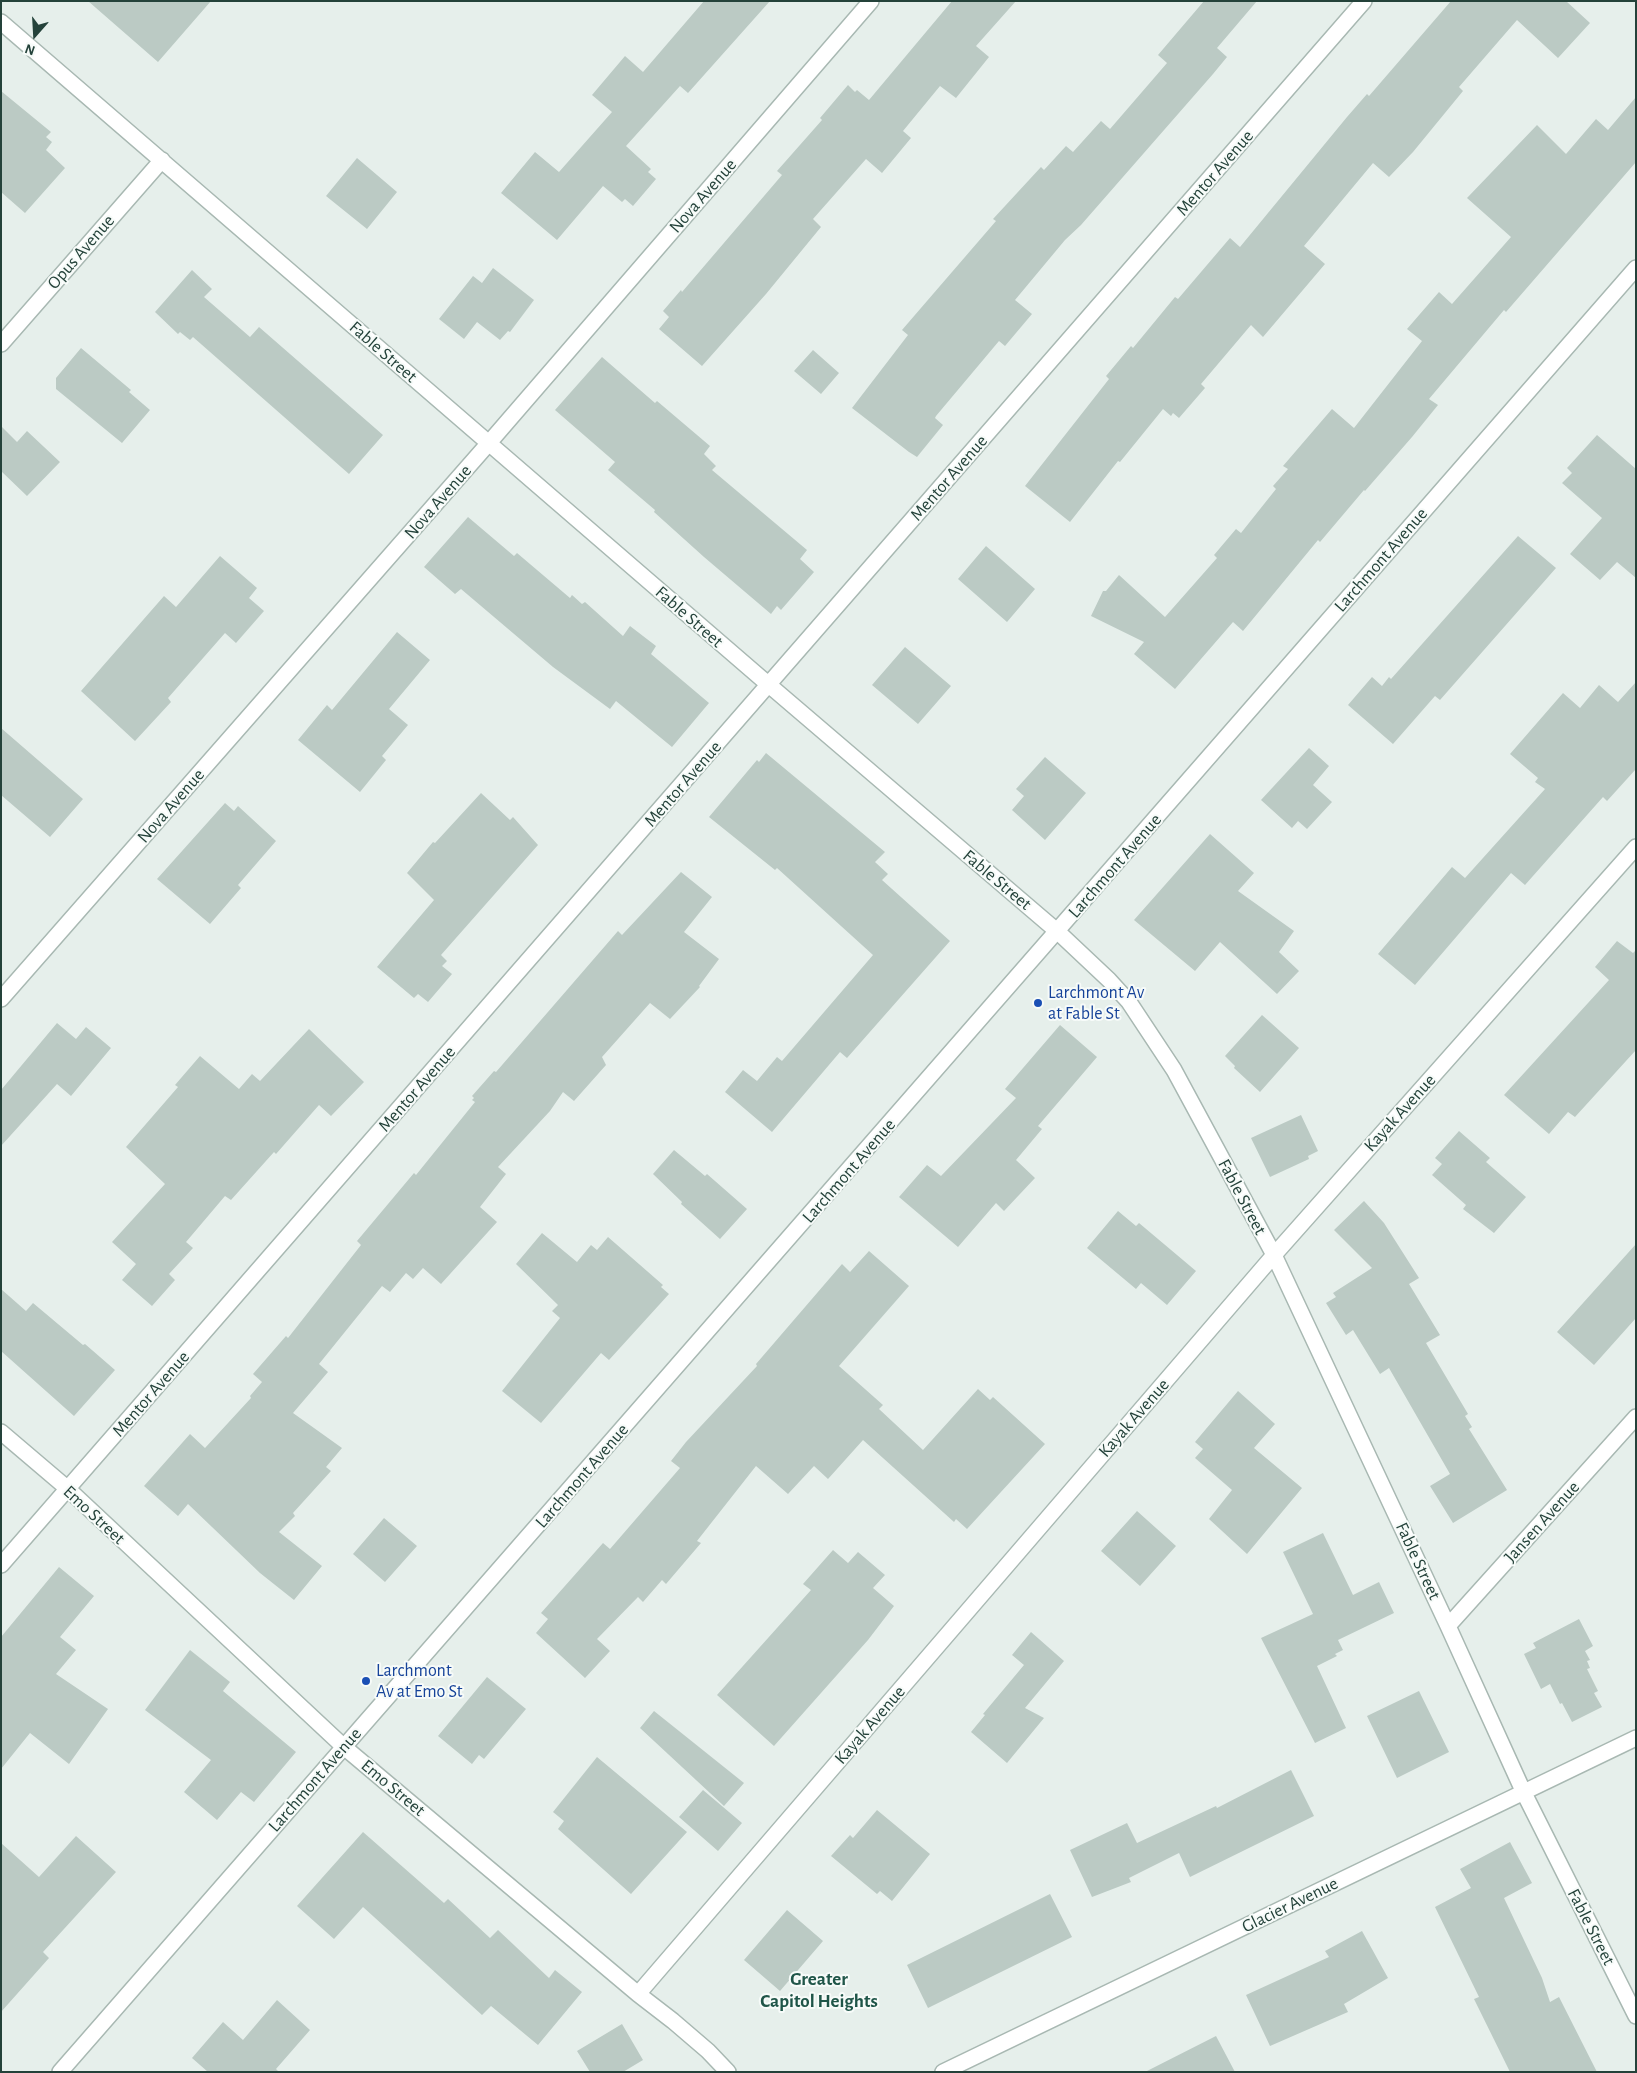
<!DOCTYPE html>
<style>
body{margin:0}
#map{position:relative;width:1637px;height:2073px;overflow:hidden;background:#e6efeb;font-family:"Alegreya Sans",sans-serif}
canvas{display:block}
.frame{position:absolute;inset:0;border:2px solid #24423a;pointer-events:none}
.north{position:absolute;left:10px;top:10px;width:50px;height:50px;-webkit-text-stroke:4px #f7fbf9;paint-order:stroke;rotate:199deg;font-size:14px;font-weight:700;line-height:20px;text-align:center;color:#24423a}
.north::after{content:'';display:block;margin:auto;width:18px;height:22px;background:#24423a;clip-path:polygon(50% 0,100% 100%,50% 72%,0 100%)}
</style>
<div id="map">
<canvas width="1637" height="2073"></canvas>
<div class="frame"></div>
<div class="north">N</div>
</div>
<script>
const ctx = document.querySelector('canvas').getContext('2d');
ctx.lineJoin = 'round';
function fill(path, color) { ctx.fillStyle = color; ctx.fill(path, 'evenodd'); }
const toPath = rows => new Path2D(rows.map(r => 'M' + r).join(''));
function trace(path, color, width, dash) { ctx.strokeStyle = color; ctx.lineWidth = width; ctx.lineCap = dash ? 'butt' : 'round'; ctx.setLineDash(dash || []); ctx.stroke(path); }
function write(font, color, halo, rows, align = 'center') {
  ctx.font = font + ' "Alegreya Sans",sans-serif'; ctx.lineWidth = 4; ctx.setLineDash([]); ctx.textBaseline = 'middle'; ctx.strokeStyle = halo; ctx.fillStyle = color; for (const [text, x, y, turn = 0] of rows) {
    ctx.save(); ctx.translate(x, y); ctx.rotate((+turn || 0) * Math.PI / 180); ctx.textAlign = isNaN(turn) ? turn : align; if (halo) ctx.strokeText(text, 0, 0); ctx.fillText(text, 0, 0); ctx.restore();
  }
}
fill(toPath([
 [88,1,211,1,158,62],
 [704,1,770,1,688,93,680,86,626,146,651,169,648,172,656,179,633,206,625,199,622,202,603,186,557,240,501,193,535,152,559,172,612,112,592,95,625,56,643,72],
 [952,1,1016,1,976,46,989,57,956,98,940,86,903,131,911,138,882,173,866,159,813,219,821,227,766,294,702,366,659,329,669,317,663,311,681,290,682,292,782,175,777,171,822,120,820,118,848,85,855,92,857,90,869,100],
 [1204,1,1257,1,1217,48,1227,57,1213,74,1081,225,1065,240,1015,300,1032,314,1005,346,999,341,936,416,935,418,943,425,917,457,909,452,852,408,908,335,902,330,996,221,993,219,1041,167,1044,170,1066,146,1073,152,1101,121,1110,129,1167,63,1158,55],
 [1451,1,1566,1,1590,23,1558,58,1517,20,1459,87,1463,91,1413,152,1389,177,1373,163,1304,246,1325,264,1263,337,1251,325,1201,384,1205,388,1179,418,1173,413,1171,416,1163,409,1120,462,1118,461,1070,522,1025,486,1109,379,1106,376,1131,346,1133,348,1175,297,1178,299,1230,238,1240,247,1347,117,1367,94,1369,96],
 [1,91,51,132,46,137,52,142,46,150,65,168,25,213,1,192],
 [1636,97,1636,162,1506,312,1504,310,1429,399,1438,405,1412,437,1365,491,1364,490,1320,542,1318,540,1243,631,1233,622,1175,689,1134,654,1144,642,1091,616,1103,591,1106,591,1119,575,1165,617,1217,558,1214,555,1236,529,1241,533,1276,489,1273,486,1288,469,1283,466,1332,409,1354,428,1422,341,1407,329,1439,292,1452,304,1511,237,1467,198,1537,125,1566,154,1596,119,1608,130],
 [357,158,397,192,367,229,326,196],
 [493,268,534,300,510,332,508,331,500,340,477,322,464,339,439,319,473,276,482,283],
 [192,270,212,289,204,297,250,337,259,327,383,435,349,474,193,337,190,340,180,332,178,334,155,312],
 [81,348,131,390,129,392,150,410,122,443,56,389,56,378],
 [813,350,839,373,821,394,794,371],
 [602,357,655,403,657,401,710,446,704,454,716,466,712,470,807,550,800,559,814,572,781,610,777,606,771,614,704,557,654,512,655,510,608,470,615,462,555,410],
 [1,426,17,442,27,431,60,462,27,496,1,471],
 [1597,435,1636,469,1636,578,1617,562,1600,580,1570,554,1602,518,1562,483,1572,473,1567,468],
 [468,517,514,556,517,553,570,598,572,595,582,604,585,602,623,636,630,626,656,646,651,654,709,703,672,747,616,701,610,709,553,667,461,589,455,594,424,567],
 [1518,536,1556,568,1440,700,1435,696,1393,744,1348,705,1372,677,1382,686,1389,677,1391,679],
 [986,546,1035,589,1007,622,958,579],
 [220,556,257,588,249,598,264,611,236,643,225,633,168,698,171,702,135,741,81,691,164,596,176,607],
 [397,632,430,660,389,709,408,725,382,756,386,760,360,792,298,740,327,705,332,710],
 [905,647,951,686,918,724,872,685],
 [1636,682,1636,769,1607,801,1603,797,1525,885,1511,873,1415,985,1378,954,1452,867,1465,878,1545,789,1535,782,1538,778,1510,754,1563,693,1580,708,1599,685,1618,702],
 [1,728,83,799,50,837,1,795],
 [1309,748,1329,766,1313,785,1332,802,1307,829,1298,821,1292,828,1261,800],
 [766,753,885,852,875,862,888,874,882,880,950,941,847,1058,840,1052,772,1132,725,1092,743,1070,757,1081,777,1057,782,1061,873,955,777,868,775,870,709,817,757,760,759,762],
 [1045,757,1086,793,1045,840,1012,810,1024,796,1016,789],
 [481,793,510,820,513,817,538,845,441,955,447,961,442,966,452,974,428,1002,418,994,414,998,377,967,434,900,407,873,433,842,435,843],
 [225,803,234,811,238,806,276,841,238,885,241,888,210,924,157,879],
 [1210,834,1254,873,1238,891,1294,931,1279,952,1299,971,1277,994,1220,942,1195,971,1134,920],
 [681,872,712,897,684,932,719,959,699,986,700,987,670,1019,650,1003,602,1057,606,1065,574,1101,563,1092,550,1111,498,1167,506,1174,480,1207,497,1222,441,1284,423,1268,413,1279,406,1273,390,1292,382,1286,319,1364,328,1372,293,1413,342,1448,326,1467,331,1471,293,1513,295,1516,279,1532,322,1566,294,1600,260,1573,188,1504,178,1516,144,1486,190,1434,205,1448,251,1398,250,1396,262,1382,253,1374,286,1336,288,1338,361,1245,357,1241,414,1173,416,1175,475,1102,472,1100,474,1098,472,1096,494,1071,496,1072,618,931,622,935],
 [1617,941,1633,953,1636,950,1636,1050,1575,1117,1568,1112,1549,1134,1504,1095,1609,980,1595,967],
 [1262,1015,1299,1048,1260,1092,1234,1068,1235,1066,1225,1056],
 [57,1023,76,1039,86,1027,111,1048,71,1096,57,1084,1,1146,1,1090],
 [1060,1025,1097,1057,1038,1126,1042,1129,1016,1160,1035,1178,1004,1211,996,1203,958,1247,899,1197,927,1165,941,1176,1016,1098,1005,1089],
 [309,1029,364,1082,331,1116,319,1105,276,1154,274,1152,231,1200,225,1196,186,1242,193,1248,169,1274,175,1280,152,1306,122,1280,136,1264,112,1242,165,1184,126,1147,178,1087,175,1085,200,1056,239,1089,252,1074,260,1081],
 [1301,1115,1318,1151,1308,1156,1309,1159,1270,1177,1251,1138],
 [1459,1131,1490,1158,1486,1162,1526,1197,1494,1233,1463,1209,1466,1205,1432,1175,1442,1164,1435,1158],
 [674,1150,705,1176,707,1174,747,1209,720,1239,681,1204,682,1202,653,1174],
 [1364,1201,1384,1223,1419,1278,1409,1284,1440,1335,1426,1343,1468,1414,1465,1416,1472,1427,1469,1429,1507,1490,1453,1523,1430,1486,1450,1474,1389,1368,1380,1374,1353,1330,1346,1335,1326,1303,1336,1297,1333,1293,1372,1268,1334,1230],
 [1118,1211,1136,1226,1139,1223,1196,1271,1167,1305,1141,1283,1136,1289,1087,1248],
 [542,1233,577,1262,591,1245,597,1250,608,1237,663,1285,661,1287,669,1294,609,1360,601,1353,541,1423,502,1391,560,1318,552,1311,558,1305,516,1264],
 [1636,1244,1636,1318,1594,1365,1557,1332],
 [869,1251,909,1286,839,1366,883,1405,879,1409,923,1450,978,1389,990,1400,993,1397,1045,1444,967,1529,956,1519,954,1522,863,1440,828,1479,814,1466,788,1494,756,1466,697,1541,701,1543,666,1584,662,1580,643,1602,638,1597,597,1639,610,1651,585,1678,536,1633,548,1619,541,1613,603,1543,610,1549,680,1468,671,1461,686,1442,757,1366,756,1364,842,1264,850,1272],
 [1,1289,26,1311,33,1303,83,1345,85,1344,115,1370,74,1416,1,1351],
 [1238,1391,1275,1424,1254,1448,1302,1488,1247,1554,1209,1519,1232,1490,1195,1458,1203,1449,1195,1442],
 [1137,1511,1176,1546,1140,1586,1101,1551],
 [384,1518,417,1546,385,1582,353,1554],
 [1323,1533,1353,1595,1379,1582,1394,1613,1338,1640,1343,1650,1335,1654,1337,1656,1317,1666,1346,1728,1315,1743,1261,1638,1313,1614,1283,1552],
 [833,1550,848,1563,858,1552,885,1575,873,1588,894,1606,868,1640,774,1746,717,1695,811,1590,803,1584],
 [59,1567,94,1596,60,1637,76,1650,56,1674,108,1709,69,1764,30,1733,1,1769,1,1637],
 [1579,1619,1593,1646,1585,1651,1590,1660,1587,1661,1590,1668,1587,1669,1598,1691,1594,1693,1602,1707,1572,1722,1562,1703,1560,1704,1550,1684,1541,1689,1524,1654,1536,1648,1533,1643],
 [1031,1632,1064,1661,1025,1708,1044,1718,1007,1763,971,1732,985,1715,983,1714,1024,1665,1012,1655],
 [190,1650,230,1682,223,1691,296,1752,254,1802,241,1792,217,1820,184,1792,211,1760,145,1710],
 [487,1677,526,1709,484,1759,479,1755,472,1764,438,1736],
 [1419,1691,1449,1752,1397,1778,1367,1716],
 [654,1711,744,1783,724,1806,640,1728],
 [597,1757,687,1832,631,1894,558,1829,564,1821,553,1812],
 [1291,1770,1314,1816,1190,1877,1179,1853,1129,1878,1131,1882,1092,1897,1070,1850,1127,1823,1137,1843,1216,1806,1217,1808],
 [703,1790,742,1823,718,1851,679,1817],
 [877,1810,930,1854,892,1901,880,1891,877,1894,831,1856,850,1835,853,1838],
 [363,1832,444,1903,448,1899,490,1938,498,1930,549,1978,555,1970,582,1992,538,2045,491,2006,482,2015,363,1907,334,1939,297,1906],
 [76,1836,116,1872,43,1952,49,1958,1,2012,1,1843,39,1877],
 [1510,1842,1532,1883,1504,1898,1542,1978,1550,2002,1559,1997,1597,2072,1510,2072,1474,1999,1479,1997,1435,1907,1471,1888,1460,1869],
 [1050,1894,1072,1937,928,2008,907,1965],
 [787,1910,823,1941,780,1991,744,1960],
 [1362,1931,1388,1978,1344,2004,1348,2012,1270,2046,1246,1995,1329,1957,1325,1951],
 [277,2000,310,2030,276,2069,279,2072,208,2072,192,2058,223,2022,243,2040],
 [622,2024,643,2060,623,2072,590,2072,577,2051],
 [1216,2036,1235,2072,1145,2072]
]), '#bbcac4');
const minor = toPath([
 [1,22,769,685,1058,932,1109,980,1129,1002,1174,1070,1274,1255,1448,1626,1524,1793,1636,2016],
 [1,344,162,160],
 [1,999,488,444,871,1],
 [1,1432,68,1489,344,1747,638,1994,673,2021,708,2051,728,2072],
 [1,1565,1364,1],
 [1448,1626,1636,1417],
 [638,1994,1274,1255,1636,847],
 [943,2072,1636,1738]
]);
const tertiary = toPath([
 [60,2072,1636,268]
]);
trace(minor, '#a8b8b2', 18);
trace(tertiary, '#a8b8b2', 18);
trace(minor, '#fff', 15);
trace(tertiary, '#fff', 15);
for (const [x, y, r, color] of [
 [1038,1003,5,"#1a4fb4"],
 [366,1681,5,"#1a4fb4"]
]) { const dot = new Path2D(); dot.arc(x, y, r, 0, 2 * Math.PI); ctx.fillStyle = color; ctx.fill(dot); trace(dot, '#f7fbf9', 2); }
write('18px', '#24423a', '#f7fbf9', [
 ["Mentor Avenue",1215,173,-49],
 ["Nova Avenue",703,196,-49],
 ["Opus Avenue",81,252,-49],
 ["Fable Street",383,352,41],
 ["Mentor Avenue",949,478,-49],
 ["Nova Avenue",438,502,-49],
 ["Larchmont Avenue",1381,560,-49],
 ["Fable Street",689,617,41],
 ["Mentor Avenue",683,784,-49],
 ["Nova Avenue",171,806,-49],
 ["Larchmont Avenue",1115,866,-49],
 ["Fable Street",997,880,40],
 ["Mentor Avenue",417,1089,-49],
 ["Kayak Avenue",1400,1113,-48],
 ["Larchmont Avenue",849,1171,-49],
 ["Fable Street",1242,1197,62],
 ["Mentor Avenue",151,1394,-49],
 ["Kayak Avenue",1134,1418,-49],
 ["Larchmont Avenue",582,1476,-49],
 ["Emo Street",94,1515,43],
 ["Jansen Avenue",1542,1522,-48],
 ["Fable Street",1418,1561,65],
 ["Kayak Avenue",870,1725,-49],
 ["Larchmont Avenue",315,1780,-49],
 ["Emo Street",393,1788,40],
 ["Glacier Avenue",1290,1905,-26],
 ["Fable Street",1591,1927,63]
]);
write('18px', '#164399', '#f7fbf9', [
 ["Larchmont Av",1048,993],
 ["at Fable St",1048,1014],
 ["Larchmont",376,1671],
 ["Av at Emo St",376,1692]
], 'left');
write('bold 19px', '#1f5548', '#f7fbf9', [
 ["Greater",819,1979],
 ["Capitol Heights",819,2001]
]);
</script>
